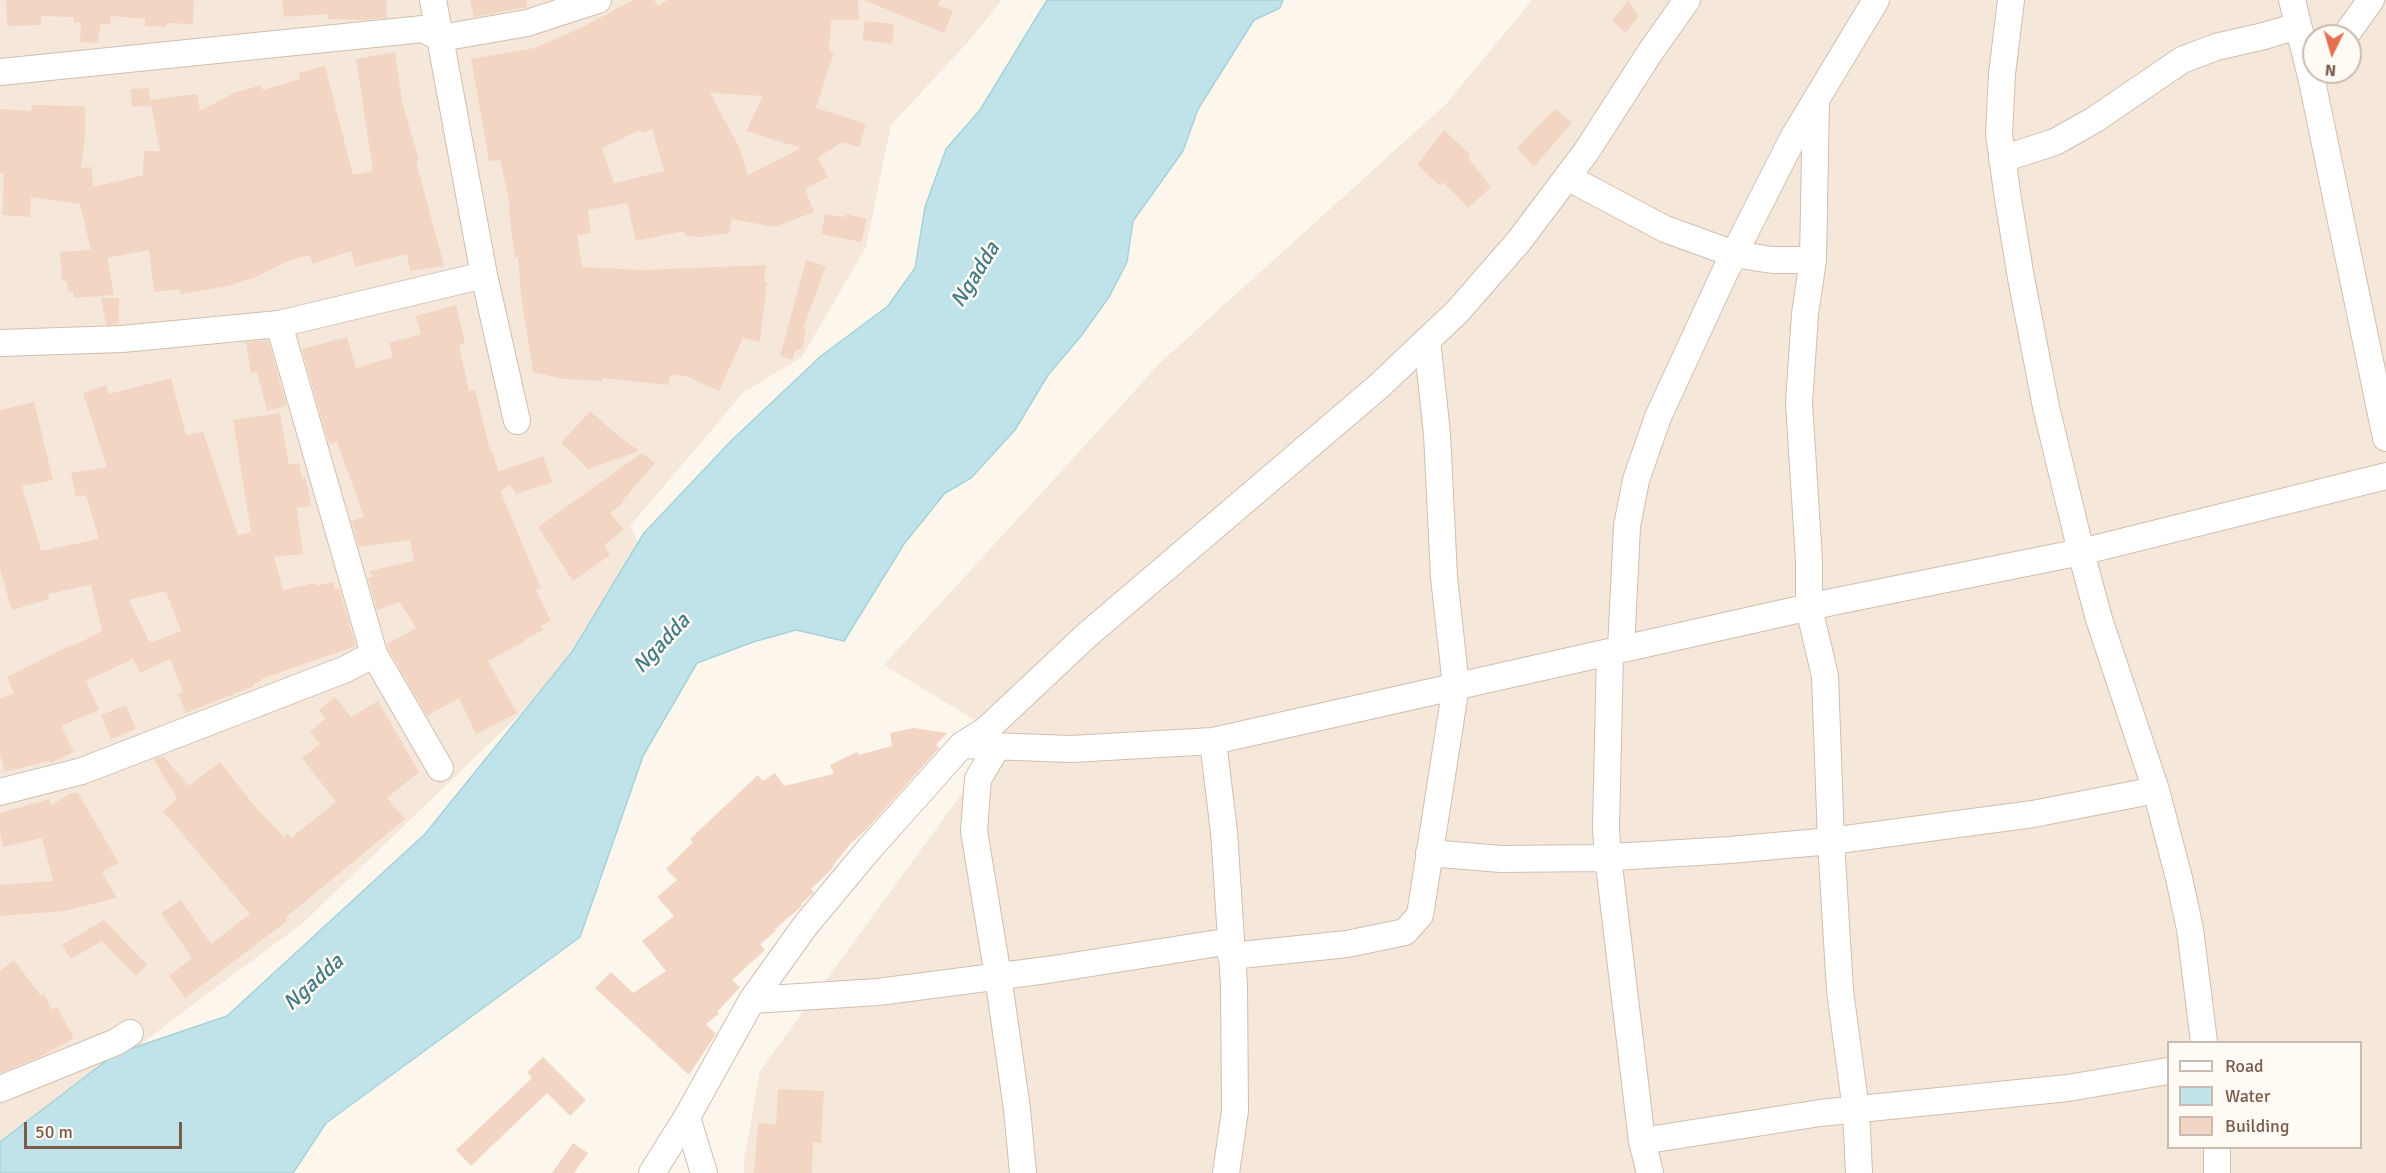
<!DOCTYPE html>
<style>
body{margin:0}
#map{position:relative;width:2386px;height:1173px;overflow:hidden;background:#fdf6ec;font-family:Signika,sans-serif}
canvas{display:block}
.legend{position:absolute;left:2167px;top:1041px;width:195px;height:108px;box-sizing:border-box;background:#fffaf3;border:2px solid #cabbb1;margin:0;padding:8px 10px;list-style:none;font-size:18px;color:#7a5c4d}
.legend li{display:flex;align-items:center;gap:12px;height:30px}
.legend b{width:30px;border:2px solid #cabbb1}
.north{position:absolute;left:2302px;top:24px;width:60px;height:60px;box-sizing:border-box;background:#fffaf3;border:2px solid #cabbb1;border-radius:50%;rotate:185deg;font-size:16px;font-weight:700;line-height:24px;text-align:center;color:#7a5c4d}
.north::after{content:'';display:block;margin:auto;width:21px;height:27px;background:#e76f51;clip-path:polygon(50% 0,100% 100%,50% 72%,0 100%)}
.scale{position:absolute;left:24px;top:1122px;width:158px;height:27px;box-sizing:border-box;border:3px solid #7a5c4d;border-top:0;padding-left:8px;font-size:18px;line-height:21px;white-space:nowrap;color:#7a5c4d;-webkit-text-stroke:4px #fffaf3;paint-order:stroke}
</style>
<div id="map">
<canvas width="2386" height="1173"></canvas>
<ul class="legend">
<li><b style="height:8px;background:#fff"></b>Road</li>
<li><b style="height:16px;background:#bfe3e8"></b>Water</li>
<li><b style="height:16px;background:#f3d5c3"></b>Building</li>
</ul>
<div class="north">N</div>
<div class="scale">50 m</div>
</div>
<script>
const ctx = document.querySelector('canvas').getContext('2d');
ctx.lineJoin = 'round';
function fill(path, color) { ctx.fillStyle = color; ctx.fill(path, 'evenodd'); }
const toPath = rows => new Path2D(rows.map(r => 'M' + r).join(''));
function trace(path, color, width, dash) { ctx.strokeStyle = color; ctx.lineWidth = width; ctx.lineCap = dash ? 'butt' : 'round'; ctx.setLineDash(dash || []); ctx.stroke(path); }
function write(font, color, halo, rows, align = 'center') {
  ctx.font = font + ' Signika,sans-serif'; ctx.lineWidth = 5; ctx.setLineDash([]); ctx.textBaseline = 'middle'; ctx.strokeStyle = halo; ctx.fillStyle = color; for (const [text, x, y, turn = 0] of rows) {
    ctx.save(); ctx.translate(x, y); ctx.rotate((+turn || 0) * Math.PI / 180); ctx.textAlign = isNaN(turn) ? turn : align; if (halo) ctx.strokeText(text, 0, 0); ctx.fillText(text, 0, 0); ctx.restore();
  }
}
fill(toPath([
 [0,0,1002,0,968,42,891,125,866,247,802,357,744,392,630,526,641,547,572,652,520,714,303,923,191,1006,0,1153],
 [1532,0,2386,0,2386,1173,744,1173,744,1159,760,1071,1003,737,884,665,1161,362,1447,103],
 [2314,36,2350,36,2350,72,2314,72],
 [2168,1042,2360,1042,2360,1148,2168,1148]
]), '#f5e8da');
const water = toPath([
 [1047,0,1283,0,1280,8,1254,20,1198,109,1183,151,1133,221,1127,262,1109,297,1081,336,1048,375,1015,430,971,478,945,493,904,544,844,641,796,630,753,642,697,663,643,756,580,937,326,1123,293,1173,0,1173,0,1142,115,1054,227,1016,425,834,572,652,644,533,732,440,821,356,888,306,915,268,925,207,946,149,980,110,1047,0]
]);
fill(water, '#bfe3e8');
trace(water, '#a5d3da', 1.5);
fill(toPath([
 [6,0,194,0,193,24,166,23,166,27,145,26,145,19,111,16,110,24,101,24,97,43,80,42,81,23,74,23,74,17,41,16,41,25,7,26],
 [282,0,386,0,387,18,364,20,328,19,328,14,284,17],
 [470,0,527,0,527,7,474,17],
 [633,0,654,0,658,6,668,0,858,0,859,20,831,20,829,51,834,52,816,108,866,124,859,147,842,142,818,158,828,177,805,189,814,212,775,227,732,219,729,233,702,237,685,236,685,231,636,241,627,203,588,210,591,233,577,235,582,267,643,270,766,265,764,282,767,282,760,342,743,338,719,391,688,377,671,374,668,385,602,378,602,381,563,379,533,372,521,296,518,257,515,258,508,206,510,206,500,160,489,161,471,59,534,48,581,28],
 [710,93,763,96,746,131,801,148,748,175,740,149],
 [652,129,664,171,614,183,602,148,640,130,642,133],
 [864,0,940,0,938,5,953,11,944,33],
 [1628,0,1638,16,1626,33,1612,21],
 [865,21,894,24,892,44,862,40],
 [395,52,402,102,419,160,416,161,444,266,410,271,407,254,355,267,351,251,313,264,310,255,290,260,250,280,249,279,228,286,181,294,180,289,154,292,149,250,107,258,114,295,74,298,73,291,68,292,67,281,62,281,60,252,91,250,80,204,31,197,30,217,2,215,4,173,0,173,0,109,31,111,32,105,85,106,85,135,81,168,92,167,93,187,143,175,144,151,160,151,150,100,197,94,200,111,234,93,261,85,263,90,300,79,299,73,325,66,353,175,373,171,356,59],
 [149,88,150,106,132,107,131,89],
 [1555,109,1572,122,1534,167,1517,148],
 [1444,130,1471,155,1468,158,1491,187,1468,208,1443,182,1440,186,1417,165],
 [825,214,845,217,846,214,867,219,861,242,821,234],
 [806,260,826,266,803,329,806,330,802,350,796,349,792,360,780,356],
 [101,298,119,298,119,324,106,325],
 [456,305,465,343,459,345,469,391,475,390,488,442,491,453,493,452,498,472,543,456,552,482,516,494,510,485,500,491,541,588,536,590,551,621,541,626,543,630,524,640,525,641,488,661,517,713,476,734,459,698,427,716,388,648,387,644,416,628,400,602,377,610,368,578,373,577,369,571,414,561,410,540,359,547,351,521,364,517,337,442,329,444,302,349,347,337,356,368,393,357,389,343,421,334,416,316],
 [268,340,287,406,267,411,257,372,251,373,246,342],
 [171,378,186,435,203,432,238,535,251,532,233,420,280,413,289,465,299,463,302,479,306,478,311,506,297,508,303,554,274,557,283,590,315,583,316,586,333,582,335,589,339,588,356,646,261,679,262,681,253,684,254,686,186,713,178,694,183,692,170,659,140,673,133,659,86,681,99,710,61,726,74,752,50,763,49,761,5,772,0,755,0,699,14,693,7,677,71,645,71,647,102,631,91,585,48,594,49,599,12,610,0,569,0,410,34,402,53,480,22,486,41,551,99,539,86,495,76,497,71,473,107,467,83,393,106,385,109,394],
 [166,591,181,631,150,643,129,600],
 [590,411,616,434,639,451,588,469,561,443],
 [642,453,655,463,622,501,623,503,610,513,624,530,604,545,610,555,573,581,538,527],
 [335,697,351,717,378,701,419,772,387,798,405,819,285,918,287,921,185,998,169,976,192,958,161,913,181,900,211,944,250,914,163,811,177,799,154,759,163,756,189,786,220,762,257,809,284,837,288,833,291,838,336,802,302,758,320,744,310,732,325,719,319,710],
 [126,705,136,729,111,739,101,715],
 [914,728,947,733,936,745,939,748,866,830,851,843,832,867,833,868,811,889,814,892,801,904,802,906,775,929,776,931,760,944,765,950,732,980,740,987,717,1012,719,1014,706,1024,716,1034,689,1075,595,988,611,972,633,993,666,971,642,941,674,916,657,897,677,880,666,869,693,842,690,839,758,775,763,781,775,773,784,786,834,774,830,765,857,752,859,755,892,746,890,733],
 [71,793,78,793,119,863,102,872,117,898,64,911,0,916,0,885,53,881,42,838,3,847,0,833,0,813,49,799,51,805],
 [104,920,147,965,136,976,102,941,71,959,62,945],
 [14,960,41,996,44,994,52,1010,57,1007,74,1038,38,1058,0,1073,0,971],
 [543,1057,586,1100,570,1116,547,1093,471,1166,456,1150,532,1078,527,1072],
 [778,1089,824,1091,821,1143,813,1142,812,1173,754,1173,758,1123,776,1124],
 [573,1143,588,1153,574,1173,552,1173]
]), '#f3d5c3');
const minor = toPath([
 [433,0,484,275,517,421],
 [2011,0,2002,74,1999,134,2008,199,2021,278,2046,407,2081,552,2099,619,2156,790,2179,878,2190,929,2204,1042],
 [2292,0,2312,81,2386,438],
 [2345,36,2371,0],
 [0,72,423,29,441,38,527,23,598,0],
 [1816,101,1813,260,1805,314,1799,403,1809,560,1809,608,1825,676,1831,841,1840,991,1856,1110,1859,1173],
 [2002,159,2055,142,2094,120,2182,60,2216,47,2264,36,2298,26],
 [1567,177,1665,229,1734,254,1772,260,1813,260],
 [279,324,374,654,440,768],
 [0,343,122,339,279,324,484,275],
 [1621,649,1627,526,1636,480,1658,417,1725,272,1793,138,1876,0],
 [1610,652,1606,829,1608,857,1642,1141,1650,1173],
 [1213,741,1224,832,1234,985,1235,1111,1226,1173],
 [962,745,1071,749,1213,741,1832,602,2081,552,2386,476],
 [997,747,978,779,974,831,998,976,1017,1109,1023,1173],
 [0,792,82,771,346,669,374,654],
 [1429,853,1501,859,1597,858,1730,850,1831,841,2033,814,2156,790],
 [1231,956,1347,944,1405,932,1420,915,1456,686,1444,577,1437,434,1427,340],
 [752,1000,878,992,1047,970,1231,941],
 [0,1089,116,1042,130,1033],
 [687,1117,704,1173],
 [1642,1141,1820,1113,2068,1088,2168,1071],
 [2217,1148,2217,1173],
 [652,1173,687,1117,752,1000,805,926,870,848,962,745,986,730,1087,635,1379,386,1458,311,1519,241,1586,152,1651,51,1687,0]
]);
trace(minor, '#d1beb0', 28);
trace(minor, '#fff', 26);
write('italic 22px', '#437c86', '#fffaf3', [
 ["Ngadda",976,275,-58],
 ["Ngadda",662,644,-47],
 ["Ngadda",314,983,-42]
]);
</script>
